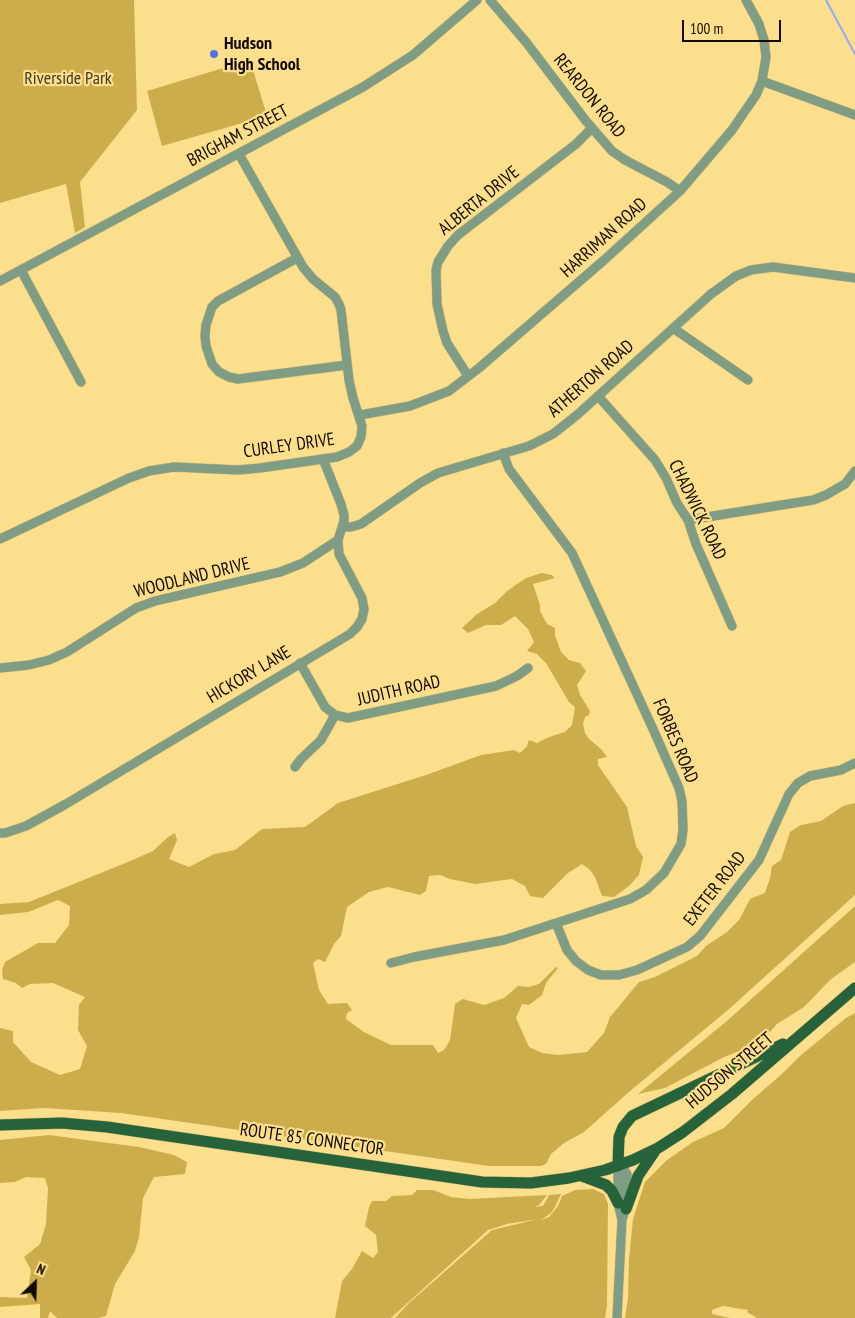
<!DOCTYPE html>
<style>
body{margin:0}
#map{position:relative;width:855px;height:1318px;overflow:hidden;background:#fcdf8c;font-family:"PT Sans Narrow",sans-serif}
canvas{display:block}
.north{position:absolute;left:10px;top:1258px;width:50px;height:50px;-webkit-text-stroke:4px #fcdf8c;paint-order:stroke;rotate:24deg;font-size:14px;font-weight:700;line-height:20px;text-align:center;color:#120a00}
.north::after{content:'';display:block;margin:auto;width:18px;height:22px;background:#120a00;clip-path:polygon(50% 0,100% 100%,50% 72%,0 100%)}
.scale{position:absolute;left:682px;top:20px;width:99px;height:22px;box-sizing:border-box;border:2px solid #120a00;border-top:0;padding-left:6px;font-size:15px;line-height:18px;white-space:nowrap;color:#120a00;-webkit-text-stroke:4px #fcdf8c;paint-order:stroke}
</style>
<div id="map">
<canvas width="855" height="1318"></canvas>
<div class="north">N</div>
<div class="scale">100 m</div>
</div>
<script>
const ctx = document.querySelector('canvas').getContext('2d');
ctx.lineJoin = 'round';
function fill(path, color) { ctx.fillStyle = color; ctx.fill(path, 'evenodd'); }
const toPath = rows => new Path2D(rows.map(r => 'M' + r).join(''));
function trace(path, color, width, dash) { ctx.strokeStyle = color; ctx.lineWidth = width; ctx.lineCap = dash ? 'butt' : 'round'; ctx.setLineDash(dash || []); ctx.stroke(path); }
function write(font, color, halo, rows, align = 'center') {
  ctx.font = font + ' "PT Sans Narrow",sans-serif'; ctx.lineWidth = 4.5; ctx.setLineDash([]); ctx.textBaseline = 'middle'; ctx.strokeStyle = halo; ctx.fillStyle = color; for (const [text, x, y, turn = 0] of rows) {
    ctx.save(); ctx.translate(x, y); ctx.rotate((+turn || 0) * Math.PI / 180); ctx.textAlign = isNaN(turn) ? turn : align; if (halo) ctx.strokeText(text, 0, 0); ctx.fillText(text, 0, 0); ctx.restore();
  }
}
fill(toPath([
 [0,0,134,0,137,110,80,182,85,227,75,233,66,184,0,203],
 [250,60,267,116,162,146,147,91],
 [542,573,552,575,555,578,533,584,540,605,540,611,547,624,555,628,555,635,561,652,569,660,580,663,586,671,577,685,580,695,590,711,589,715,585,717,583,724,585,733,589,739,601,749,607,757,598,759,598,765,627,807,636,846,643,857,639,875,629,886,614,897,602,896,595,877,590,870,582,864,568,873,543,898,530,896,525,886,512,879,475,884,450,879,440,875,429,876,426,891,420,895,388,887,369,892,347,907,341,936,334,944,325,962,318,959,313,963,319,990,328,1004,347,1003,352,1010,347,1013,346,1019,364,1032,391,1045,433,1045,438,1053,444,1050,450,1040,455,1004,463,999,484,1005,504,998,518,986,529,987,539,984,556,967,558,968,546,983,542,995,529,1005,522,1004,516,1018,529,1047,542,1053,558,1055,587,1052,604,1033,610,1017,639,982,655,977,697,956,706,946,727,932,739,920,750,899,765,893,770,878,772,866,781,860,790,832,801,825,821,821,843,806,855,803,855,895,728,1010,630,1091,584,1132,564,1143,551,1154,546,1164,541,1166,489,1166,121,1113,44,1108,0,1111,0,1028,13,1031,13,1042,31,1062,60,1075,80,1069,87,1046,78,1030,79,1005,85,997,53,983,30,984,22,988,16,983,3,979,2,970,5,962,38,943,55,943,69,925,70,906,58,900,28,912,0,915,0,904,29,902,128,862,153,851,168,837,175,833,177,840,169,859,189,867,214,854,235,850,262,829,305,827,338,803,426,775,481,755,514,750,520,753,527,746,529,740,537,743,549,737,565,732,572,725,575,707,569,702,546,663,537,654,527,651,534,642,528,629,515,616,501,625,486,625,468,633,462,628,477,614,495,603,507,591,526,578],
 [855,906,855,962,831,979,804,1007,777,1024,760,1043,724,1057,665,1088,638,1094,728,1020],
 [855,1013,855,1318,757,1318,747,1312,748,1310,723,1306,712,1310,712,1314,730,1318,625,1318,628,1298,629,1259,633,1219,645,1182,667,1160,693,1142,724,1128,752,1100,783,1073,801,1055,846,1018],
 [49,1135,139,1147,174,1155,187,1162,185,1174,154,1177,143,1198,139,1237,135,1251,115,1284,106,1316,98,1318,57,1318,50,1311,48,1318,40,1318,40,1304,0,1307,0,1297,27,1298,31,1270,24,1257,40,1244,46,1224,48,1188,45,1178,26,1177,15,1182,0,1183,0,1140],
 [593,1189,604,1194,608,1204,607,1306,605,1318,395,1318,409,1303,492,1230,538,1219,507,1224,488,1230,391,1318,335,1318,342,1281,352,1269,362,1251,373,1258,378,1252,376,1235,365,1226,369,1207,372,1201,386,1201,392,1196,412,1195,417,1190,433,1190,451,1197,469,1199,547,1195,539,1205,534,1207,543,1206,549,1195,561,1194,555,1207,551,1213,541,1220,549,1217,558,1206,562,1196,575,1190]
]), '#cdad4b');
trace(toPath([
 [826,0,855,54]
]), '#90a8fd', 2);
const minor = toPath([
 [490,0,526,42,586,121,612,151,625,160,667,182,680,191],
 [762,81,855,115],
 [297,258,218,301,212,307,206,325,205,336,206,346,212,364,219,372,229,377,238,379,347,365],
 [21,270,81,382],
 [0,281,363,87,413,55,477,0],
 [673,328,748,380],
 [468,376,447,343,443,331,437,304,436,270,438,262,448,246,458,235,576,144,592,128],
 [598,396,655,460,666,478,677,503,688,520,696,544,732,626],
 [360,415,410,406,449,391,479,368,603,261,680,191,732,130,756,95,762,81,766,57,764,40,759,24,746,0],
 [688,520,813,500,826,495,845,484,855,471],
 [342,527,351,527,361,524,420,483,438,473,529,446,553,434,577,415,711,294,736,276,751,270,773,267,855,278],
 [0,539,129,478,149,471,174,467,238,470,260,468,337,457,349,452,357,446,361,437,362,426,353,398,349,380,341,310,339,304,335,297,313,279,303,267,239,154],
 [300,663,325,707,335,715,348,718,496,686,517,676,528,668],
 [0,668,29,665,49,660,67,652,136,608,155,601,280,572,303,563,338,540],
 [295,767,301,759,321,740,335,715],
 [0,833,5,833,26,826,66,804,350,634,357,627,362,619,364,609,362,598,339,554,338,540,344,521,344,515,341,504,323,459],
 [556,923,567,950,576,961,588,970,601,975,619,975,637,970,687,947,700,936,759,860,789,794,798,783,810,776,841,770,855,763],
 [391,963,414,957,504,940,630,899,646,890,664,873,681,844,683,830,682,801,679,788,653,729,572,553,509,469,503,453],
 [617,1318,622,1220,618,1203,618,1166,623,1168,627,1174,627,1203,622,1220]
]);
const major = toPath([
 [0,1125,62,1123,107,1127,482,1182,531,1183,569,1178,605,1170,633,1160,658,1148,683,1132,732,1094,855,988],
 [618,1166,619,1137,623,1127,632,1116,783,1044],
 [582,1176,606,1185,612,1191,618,1203],
 [626,1209,638,1176,655,1151]
]);
trace(minor, '#d7bd76', 10);
trace(major, '#d7bd76', 12);
trace(minor, '#7f9d85', 9);
trace(major, '#27633a', 11);
for (const [x, y, r, color] of [
 [214,54,5,"#576fe5"]
]) { const dot = new Path2D(); dot.arc(x, y, r, 0, 2 * Math.PI); ctx.fillStyle = color; ctx.fill(dot); trace(dot, '#fcdf8c', 2); }
write('bold 18px', '#120a00', '#fcdf8c', [
 ["Hudson",224,44],
 ["High School",224,65]
], 'left');
write('18px', '#403822', '#fcdf8c', [
 ["Riverside Park",68,79]
]);
write('18px', '#120a00', '#fcdf8c', [
 ["REARDON ROAD",589,96,51],
 ["BRIGHAM STREET",238,136,-28],
 ["ALBERTA DRIVE",479,201,-39],
 ["HARRIMAN ROAD",604,238,-42],
 ["ATHERTON ROAD",591,379,-41],
 ["CURLEY DRIVE",289,446,-8],
 ["CHADWICK ROAD",697,510,64],
 ["WOODLAND DRIVE",192,578,-14],
 ["HICKORY LANE",249,675,-31],
 ["JUDITH ROAD",399,691,-13],
 ["FORBES ROAD",675,741,67],
 ["EXETER ROAD",715,889,-52],
 ["HUDSON STREET",730,1071,-40],
 ["ROUTE 85 CONNECTOR",312,1140,8]
]);
</script>
